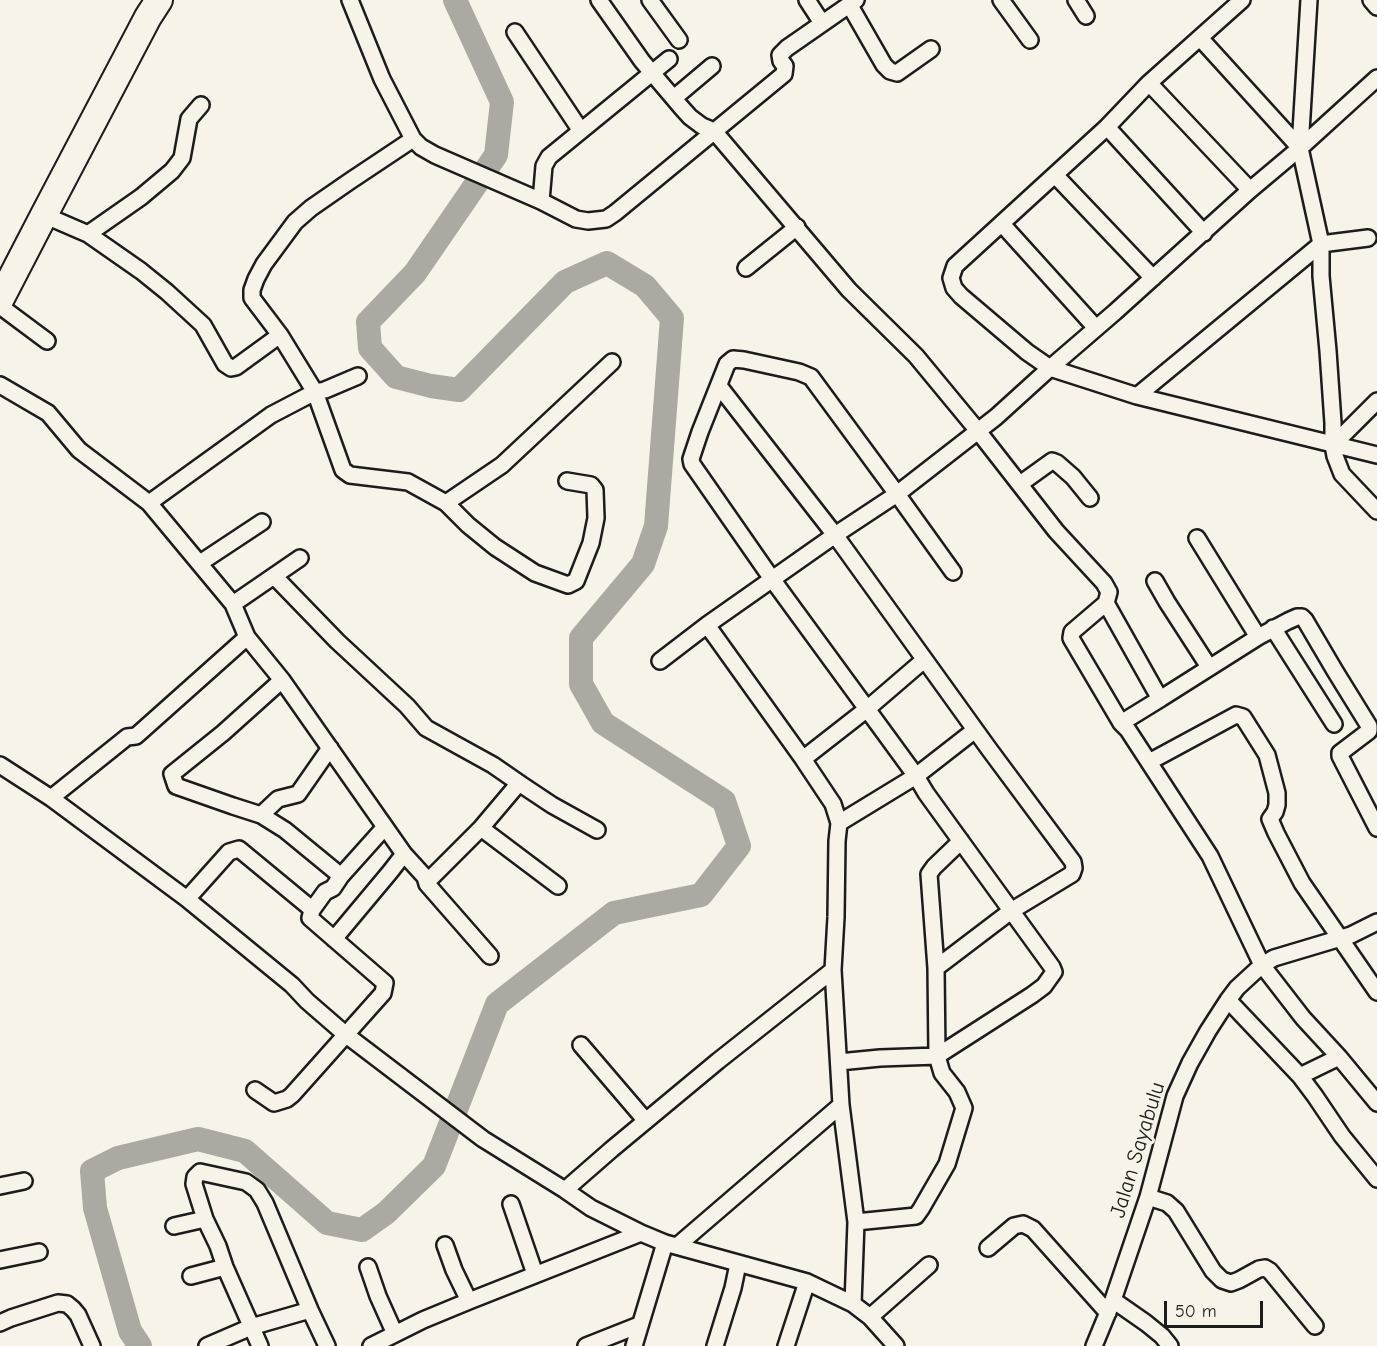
<!DOCTYPE html>
<style>
body{margin:0}
#map{position:relative;width:1377px;height:1346px;overflow:hidden;background:#f7f3e8;font-family:"Comic Neue",sans-serif}
canvas{display:block}
.scale{position:absolute;left:1164px;top:1301px;width:99px;height:27px;box-sizing:border-box;border:3px solid #1c1c1c;border-top:0;padding-left:8px;font-size:18px;line-height:21px;white-space:nowrap;color:#1c1c1c;-webkit-text-stroke:4px #f7f3e8;paint-order:stroke}
</style>
<div id="map">
<canvas width="1377" height="1346"></canvas>
<div class="scale">50 m</div>
</div>
<script>
const ctx = document.querySelector('canvas').getContext('2d');
ctx.lineJoin = 'round';
const toPath = rows => new Path2D(rows.map(r => 'M' + r).join(''));
function trace(path, color, width, dash) { ctx.strokeStyle = color; ctx.lineWidth = width; ctx.lineCap = dash ? 'butt' : 'round'; ctx.setLineDash(dash || []); ctx.stroke(path); }
function write(font, color, halo, rows, align = 'center') {
  ctx.font = font + ' "Comic Neue",sans-serif'; ctx.lineWidth = 6; ctx.setLineDash([]); ctx.textBaseline = 'middle'; ctx.strokeStyle = halo; ctx.fillStyle = color; for (const [text, x, y, turn = 0] of rows) {
    ctx.save(); ctx.translate(x, y); ctx.rotate((+turn || 0) * Math.PI / 180); ctx.textAlign = isNaN(turn) ? turn : align; if (halo) ctx.strokeText(text, 0, 0); ctx.fillText(text, 0, 0); ctx.restore();
  }
}
trace(toPath([
 [140,1346,130,1331,95,1208,92,1171,118,1158,198,1139,245,1151,327,1223,362,1230,386,1213,434,1166,497,1004,614,913,701,895,739,846,724,801,603,723,581,684,581,638,643,564,656,526,672,318,645,286,607,263,565,282,459,390,431,386,396,377,370,348,368,322,415,273,496,155,502,102,455,0]
]), '#aca9a2', 24);
const minor = toPath([
 [350,0,382,79,413,139,421,147,435,155,541,201,576,219,588,221,606,219,615,213,784,74,785,66,781,61,780,55,787,48,856,0],
 [599,0,642,61,681,107,690,117,702,126,714,131,849,290,916,356,978,431,897,494,811,377,799,372,744,360,733,359,727,364,700,432,691,459,692,464,772,579,916,776,926,793,1052,967,1054,972,1044,986,1032,995,937,1056],
 [650,0,679,40],
 [807,0,822,23],
 [1001,0,1030,40],
 [1076,0,1086,16],
 [1242,0,1149,83,1107,127,955,266,951,278,954,288,961,296,1027,352,1050,368,1137,396,1377,455],
 [1371,0,1377,7],
 [849,4,884,65,890,71,897,73,931,49],
 [515,32,581,131],
 [1200,38,1300,148,1321,244,1321,276,1328,351,1333,423,1333,445,1335,456,1342,474,1377,511],
 [1377,78,1300,148,1250,190,1115,312,1050,368,996,417,978,431,1056,531,1104,583,1109,592,1106,603,1072,632,1071,638,1072,640,1121,723,1128,730,1210,856,1262,965,1303,1018,1339,1057,1377,1103],
 [1149,83,1250,190],
 [674,98,712,66],
 [1107,127,1204,233],
 [413,139,350,181,311,208,295,222,264,264,256,279,252,290,252,298,280,335,315,392,343,470,350,475,408,482,446,503,468,525,495,547,535,573,568,585,576,581,591,543,596,518,595,490,591,485,567,481],
 [1300,148,1309,0],
 [1055,175,1153,278],
 [541,201,544,166,549,157,669,59],
 [44,215,88,234,141,271,167,292,203,325,225,364,231,368,236,367,280,335],
 [1002,224,1096,328],
 [88,234,141,197,172,171,182,158,189,119,201,105],
 [746,268,797,227],
 [0,306,47,341],
 [0,385,48,413,79,450,149,503,233,604,247,637,282,680,404,854,425,877,431,878,481,828,519,783,493,765,426,728,407,706,337,641,274,576],
 [719,386,835,535,989,749,1073,862,1074,868,1072,874,1011,911,936,968],
 [1137,396,1321,244,1368,238],
 [1333,445,1377,401],
 [1020,484,1052,461,1057,463,1073,477,1090,498],
 [149,503,271,415,315,392,325,390,358,376],
 [446,503,502,465,612,362],
 [1197,538,1258,637],
 [200,563,262,522],
 [1155,581,1167,602,1209,667],
 [1106,603,1160,699,1121,723],
 [233,604,300,558],
 [1273,628,1334,724],
 [660,661,707,625,835,535,897,494,953,572],
 [282,680,223,733,172,774,176,786,233,806,261,815,285,830,341,876,333,888,325,892,312,910],
 [1160,699,1258,637,1288,621,1297,617,1302,617,1305,620,1335,671,1369,726,1369,731,1340,753,1340,756,1377,828],
 [803,759,867,709,924,660],
 [1149,762,1236,715,1243,717,1267,755,1277,793,1277,805,1275,812,1270,819,1276,833,1302,883,1377,992],
 [0,765,51,798,187,899,292,985,307,1001,345,1034,483,1139,565,1190,591,1208,641,1233,665,1243,807,1282,853,1304,870,1317,896,1346],
 [519,783,552,805,597,830],
 [51,798,127,737,136,736,247,637],
 [261,815,278,799,298,794,330,748],
 [839,823,916,776,975,730],
 [481,828,558,886],
 [341,876,384,828],
 [425,877,427,884,490,956],
 [187,899,229,852,239,849,308,906,312,910,310,918,385,983,383,993,292,1095,287,1099,274,1103,255,1090],
 [334,939,390,872,404,854],
 [833,970,841,1105,856,1222,853,1304],
 [1228,1000,1300,1076,1315,1096,1342,1136,1377,1179],
 [581,1045,646,1121],
 [839,1062,880,1058,937,1056],
 [1300,1076,1339,1057],
 [0,1186,24,1181],
 [565,1190,612,1149,718,1061,833,970,836,917,837,841,839,823,833,804,803,759,707,625],
 [1148,1197,1167,1203,1176,1211,1213,1271,1222,1280,1231,1283,1239,1280,1259,1269,1265,1268,1270,1271,1315,1326],
 [511,1204,535,1274],
 [856,1222,916,1216,921,1209,947,1164,964,1108,957,1092,942,1073,937,1056,936,968,929,874,934,867,961,841],
 [174,1226,205,1219],
 [445,1245,454,1270,469,1301],
 [677,1246,841,1105],
 [988,1248,1014,1226,1023,1224,1033,1229,1108,1313],
 [0,1260,39,1252],
 [368,1267,378,1296,395,1334],
 [191,1276,225,1267],
 [1113,1300,1146,1323,1162,1336,1170,1346],
 [870,1317,929,1265],
 [0,1323,11,1318,58,1303,67,1304,73,1309,78,1315,92,1346],
 [207,1346,251,1327,310,1310],
 [260,1346,225,1267,218,1246,205,1219,194,1184,195,1177,200,1172,246,1182,257,1190,265,1203,310,1310,327,1346],
 [371,1346,423,1320,469,1301,641,1233],
 [586,1346,639,1325],
 [634,1346,665,1243],
 [715,1346,733,1288,738,1264],
 [786,1346,807,1282],
 [1094,1346,1113,1300,1148,1197,1175,1096,1190,1063,1208,1031,1228,1000,1237,988,1262,965,1274,958,1351,935,1377,922]
]);
const trunk = toPath([
 [0,300,44,215,148,17,159,0]
]);
trace(minor, '#1c1c1c', 20);
trace(trunk, '#1c1c1c', 30);
trace(minor, '#f7f3e8', 15);
trace(trunk, '#f7f3e8', 26);
write('22px', '#1c1c1c', '#f7f3e8', [
 ["Jalan Sayabulu",1138,1150,-73]
]);
</script>
